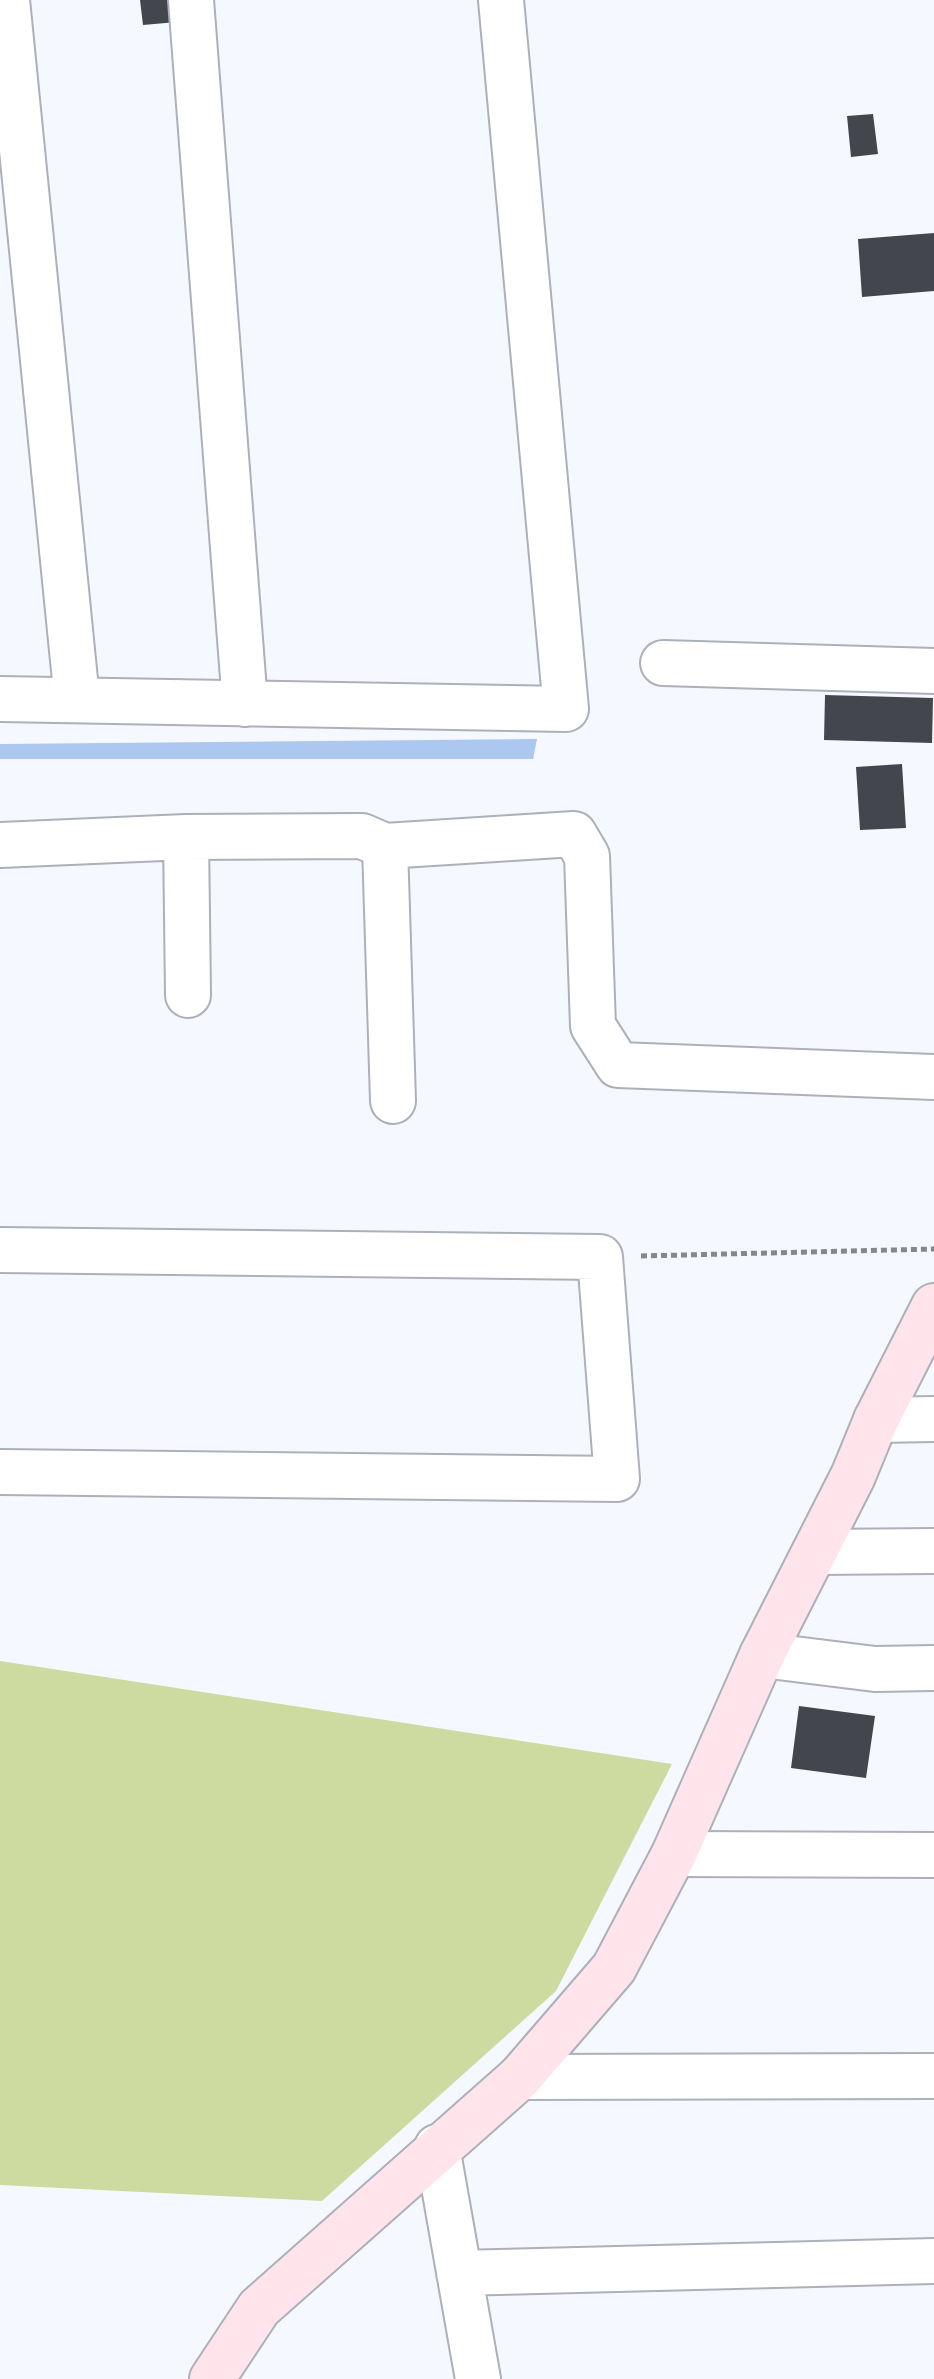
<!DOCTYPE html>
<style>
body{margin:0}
canvas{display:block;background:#f5f8ff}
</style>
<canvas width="934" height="2379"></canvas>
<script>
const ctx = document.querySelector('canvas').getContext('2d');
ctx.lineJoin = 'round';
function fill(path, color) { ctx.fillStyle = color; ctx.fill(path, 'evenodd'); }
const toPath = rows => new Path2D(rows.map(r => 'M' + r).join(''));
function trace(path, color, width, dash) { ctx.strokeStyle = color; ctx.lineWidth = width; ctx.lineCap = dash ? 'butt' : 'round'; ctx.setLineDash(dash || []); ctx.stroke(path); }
fill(toPath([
 [0,1661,33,1666,672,1764,556,1991,322,2201,0,2185]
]), '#cddba0');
fill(toPath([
 [537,739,533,759,0,759,0,744]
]), '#acc8f1');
fill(toPath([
 [140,0,175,0,177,22,143,25],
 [873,114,878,154,851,157,847,116],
 [934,233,934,291,862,297,858,239],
 [825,695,933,698,932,743,824,740],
 [902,764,906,828,860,830,856,767],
 [799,1706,875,1716,866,1778,791,1768]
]), '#43464d');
const minor = toPath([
 [7,0,77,700],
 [191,0,245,704],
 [663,663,934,671],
 [0,699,566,709,501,0],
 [186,837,188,995],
 [0,845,186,837,362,836,385,846,574,834,587,856,593,1026,618,1065,934,1077],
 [385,846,393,1101],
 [0,1250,600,1257,617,1479,0,1472],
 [876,1420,934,1419],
 [815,1552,934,1551],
 [762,1655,875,1669,934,1668],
 [674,1854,934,1855],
 [520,2077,934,2076],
 [437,2147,478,2379],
 [459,2273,934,2261]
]);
const secondary = toPath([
 [212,2379,259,2308,520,2077,614,1968,674,1854,762,1655,853,1476,876,1420,934,1306]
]);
trace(minor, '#acb1b9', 48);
trace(secondary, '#acb1b9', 48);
trace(toPath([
 [641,1256,934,1249]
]), '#85878c', 5, [6, 4]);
trace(minor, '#fff', 44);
trace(secondary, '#ffe4ec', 44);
</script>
